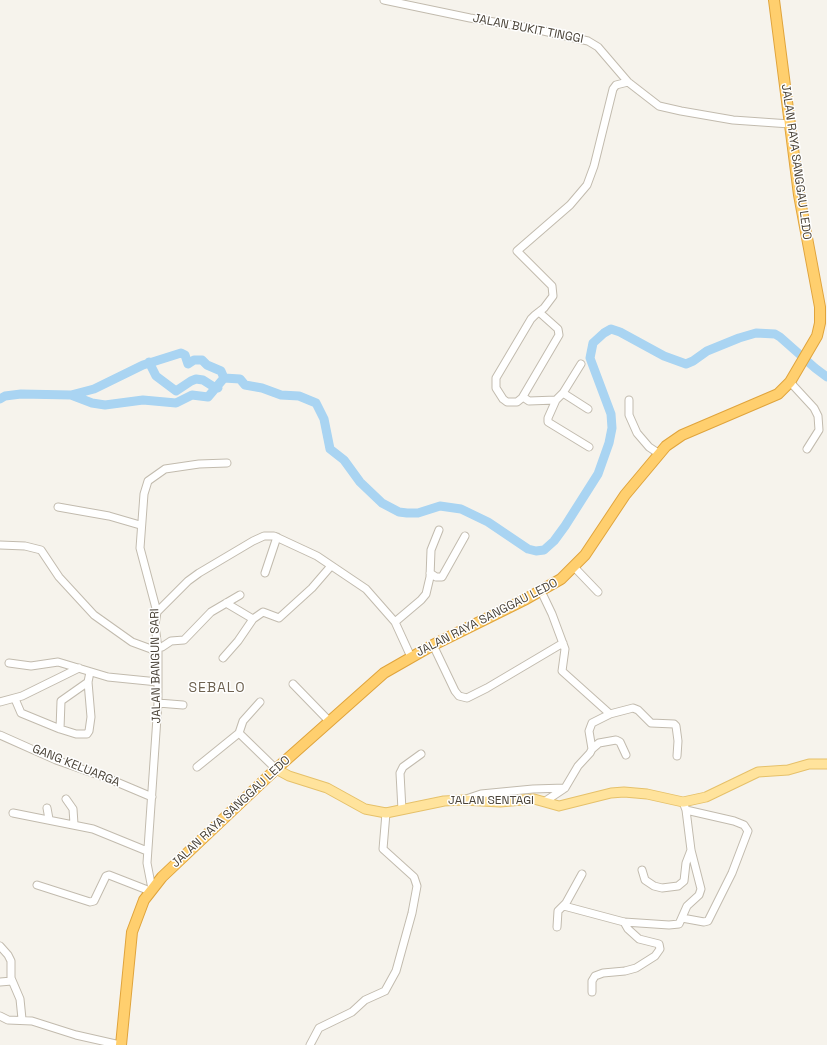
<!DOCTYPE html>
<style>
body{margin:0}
canvas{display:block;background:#f6f3ec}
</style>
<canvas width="827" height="1045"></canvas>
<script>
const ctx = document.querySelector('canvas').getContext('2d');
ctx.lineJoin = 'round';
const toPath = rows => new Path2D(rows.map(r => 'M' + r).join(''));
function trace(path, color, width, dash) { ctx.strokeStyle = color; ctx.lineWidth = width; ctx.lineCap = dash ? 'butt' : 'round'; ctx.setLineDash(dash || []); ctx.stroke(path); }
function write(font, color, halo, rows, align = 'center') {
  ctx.font = font + ' "Space Grotesk",sans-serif'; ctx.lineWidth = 3; ctx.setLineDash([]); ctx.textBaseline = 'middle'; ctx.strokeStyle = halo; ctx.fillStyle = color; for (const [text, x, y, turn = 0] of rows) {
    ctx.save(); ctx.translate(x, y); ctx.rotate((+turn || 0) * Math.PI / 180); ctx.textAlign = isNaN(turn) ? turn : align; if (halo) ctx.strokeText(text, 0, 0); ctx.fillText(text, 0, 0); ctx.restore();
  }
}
trace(toPath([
 [149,362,156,376,176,391,191,381,196,379,203,380,214,387,218,388],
 [71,395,94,389,143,365,181,353,185,355,188,364,194,360,202,360,207,365,221,371,224,378],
 [0,399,5,396,21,394,71,395,92,403,105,405,143,400,176,403,192,395,208,397,224,378,240,379,245,385,262,388,281,395,299,396,316,403,324,419,330,449,344,460,360,482,382,503,399,512,407,513,418,513,440,506,461,509,488,522,528,549,536,551,544,550,554,541,565,526,598,474,609,443,612,428,611,414,590,358,593,343,604,333,611,329,620,332,664,356,686,364,693,361,707,351,739,338,756,333,775,334,780,337,815,368,827,377]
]), '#a9d4f2', 9);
const minor = toPath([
 [384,0,470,18,530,28,588,41,598,47,628,82,659,106,681,111,733,120,790,124],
 [539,312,558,329,559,335,522,398,517,402,507,402,503,399,496,388,496,378,531,319,535,315,544,308,553,296,552,286,517,251,570,205,587,185,594,166,613,89,616,85,628,82],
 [790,382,814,408,818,416,819,430,807,449],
 [563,393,588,409],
 [523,397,529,401,556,400,563,393,581,364],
 [556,400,548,418,548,422,589,447],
 [629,400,629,415,637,433,649,447,658,453],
 [58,507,109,516,140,525],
 [0,545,25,546,41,550,59,577,94,615,132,642,151,649,162,647,171,641,184,640,211,612,240,595],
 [574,567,598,592],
 [265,573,277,537],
 [430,573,436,577,442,577,465,536],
 [541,591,552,614,565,649,562,671,610,714,592,723,589,731,592,749,590,753,578,766,565,788,544,802],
 [226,603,253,619,263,612,279,618,312,588,331,566],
 [157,612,188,581,199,573,253,541,264,536,274,536,317,556,366,589,395,622,411,657],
 [395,622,421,600,426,594,430,577,431,550,439,530],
 [433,645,455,691,459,696,467,698,487,688,563,643],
 [223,658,238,641,253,619],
 [9,663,31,666,58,662,108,677,158,682],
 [293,684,329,721],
 [15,699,21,713,60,729,76,734,87,734,89,731,91,717,88,682,90,672],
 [0,702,22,696,79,668],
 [158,703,183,705],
 [610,714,633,708,638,710,651,723,674,724,676,726,678,741,677,756],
 [60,729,61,701,88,682],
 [239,733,243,721,260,702],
 [0,735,56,760,107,778,152,797],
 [592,749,599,743,616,740,620,742,626,755],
 [197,767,239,733,276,769],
 [66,799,73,809,74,824],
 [463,800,481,794,533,789,565,788],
 [47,808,49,819],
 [402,810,400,773,403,767,421,754],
 [13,813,93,829,147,851],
 [642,870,645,880,654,886,662,888,678,886,684,881,686,863,691,850],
 [37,885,90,902,94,901,106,876,109,875,150,891],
 [152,889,147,863,158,703,158,649,155,625,157,612,140,548,144,494,148,481,165,469,199,464,227,463],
 [564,906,624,922,669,925,679,924,687,906,699,895,701,889,691,850,686,810,683,802],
 [682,918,704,922,708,921,732,873,748,831,744,825,734,821,686,810],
 [557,927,558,911,566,903,582,874],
 [0,946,8,955,11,961,11,978,20,999,22,1019],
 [0,982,12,981],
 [592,992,592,981,595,976,603,973,625,971,636,968,655,956,660,949,659,944,639,939,628,929,624,922],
 [0,1016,8,1020,32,1021,76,1035,120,1045],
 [310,1045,319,1028,352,1012,365,1000,385,991,396,971,412,913,417,886,414,877,383,849,386,813]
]);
const major = toPath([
 [276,769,289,776,327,788,365,809,386,813,444,801,463,800,500,802,534,799,559,806,611,793,624,792,647,794,683,802,706,797,758,772,788,770,809,764,827,764]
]);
const highway = toPath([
 [121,1045,132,932,144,900,162,877,276,769,384,673,433,645,526,599,561,579,585,555,625,495,666,446,682,435,778,394,790,382,817,336,820,323,820,307,799,195,774,0]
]);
trace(minor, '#c2bbae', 9);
trace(major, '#e6c16a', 11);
trace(highway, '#e0a43c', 12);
trace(minor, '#fff', 7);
trace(major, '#ffe39c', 9);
trace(highway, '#ffcf6e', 10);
write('12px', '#4b4439', '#fff', [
 ["JALAN BUKIT TINGGI",528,29,11],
 ["JALAN RAYA SANGGAU LEDO",796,162,82],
 ["JALAN RAYA SANGGAU LEDO",487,618,-27],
 ["JALAN BANGUN SARI",156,666,-91],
 ["GANG KELUARGA",76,766,22],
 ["JALAN SENTAGI",491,801],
 ["JALAN RAYA SANGGAU LEDO",231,812,-43]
]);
ctx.letterSpacing = '1px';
write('14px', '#6e6250', '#fff', [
 ["SEBALO",217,688]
]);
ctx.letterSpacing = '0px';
</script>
